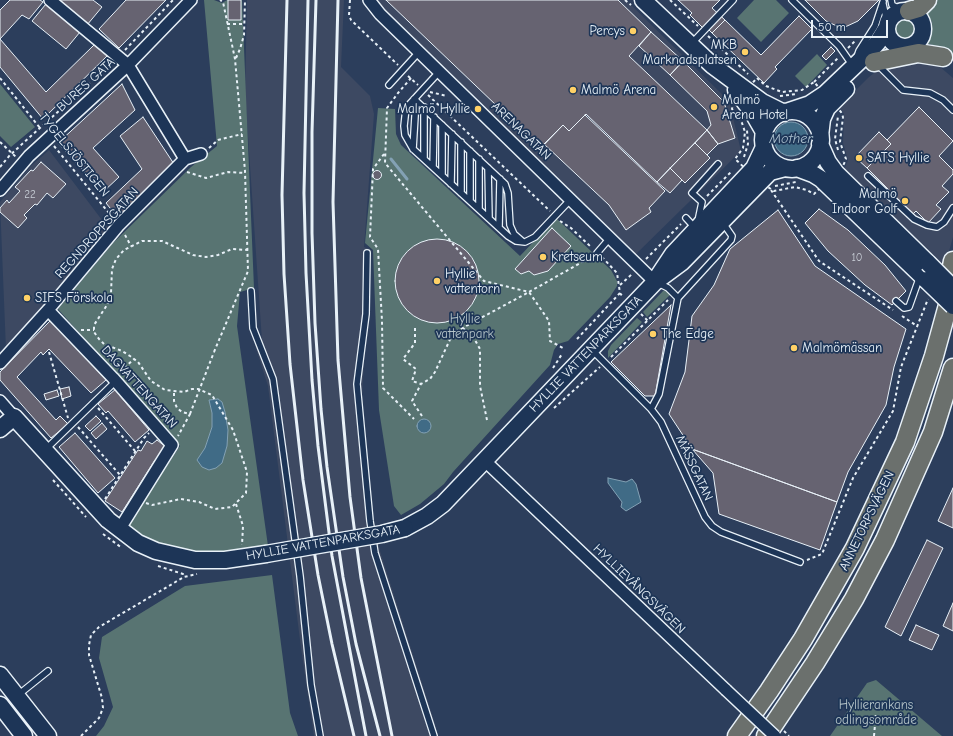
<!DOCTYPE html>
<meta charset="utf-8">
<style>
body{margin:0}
#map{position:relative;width:953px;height:736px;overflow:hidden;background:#2c3e5c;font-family:"Comic Neue",sans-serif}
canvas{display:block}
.scale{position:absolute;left:811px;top:20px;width:77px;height:18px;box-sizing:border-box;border:2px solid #e8f1f8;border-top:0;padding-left:5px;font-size:12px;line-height:14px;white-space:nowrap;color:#e8f1f8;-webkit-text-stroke:3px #1d3557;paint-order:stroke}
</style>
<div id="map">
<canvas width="953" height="736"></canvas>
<div class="scale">50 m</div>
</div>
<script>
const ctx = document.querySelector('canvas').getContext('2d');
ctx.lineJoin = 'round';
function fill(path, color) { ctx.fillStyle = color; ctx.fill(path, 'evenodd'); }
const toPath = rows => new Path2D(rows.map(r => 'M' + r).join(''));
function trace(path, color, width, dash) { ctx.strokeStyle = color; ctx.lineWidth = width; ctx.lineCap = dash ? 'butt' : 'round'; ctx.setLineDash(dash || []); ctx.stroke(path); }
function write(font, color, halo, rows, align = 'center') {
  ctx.font = font + ' "Comic Neue",sans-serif'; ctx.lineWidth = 3.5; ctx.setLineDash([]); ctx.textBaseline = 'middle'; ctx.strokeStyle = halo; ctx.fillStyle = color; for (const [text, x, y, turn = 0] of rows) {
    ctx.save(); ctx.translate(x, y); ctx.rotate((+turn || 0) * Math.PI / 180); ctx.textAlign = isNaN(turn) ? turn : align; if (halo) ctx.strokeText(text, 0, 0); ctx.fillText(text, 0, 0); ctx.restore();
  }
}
fill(toPath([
 [247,0,344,0,341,67,370,96,374,114,364,247,371,250,369,309,364,361,362,396,365,439,374,521,380,551,434,721,438,736,314,736,301,648,268,386,255,345,262,341,245,93],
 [370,0,626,0,729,101,741,151,635,255],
 [922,60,939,66,953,78,953,237,945,266,844,170,848,160,843,143,844,114,839,107,869,77,883,66],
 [49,150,108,228,6,350,0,202,31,166]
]), '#3d4962');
fill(toPath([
 [204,0,214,0,222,3,227,0,242,0,254,288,240,292,237,326,268,546,223,554,196,554,163,547,127,527,180,446,58,309,113,243,191,167,217,146],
 [754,0,776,0,789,13,761,42,737,18],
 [935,0,953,0,953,54,939,47,926,43,931,33,932,22,922,10],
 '894 29a10 10 0 1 1 20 0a10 10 0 1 1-20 0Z',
 [817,54,827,65,806,87,795,76],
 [0,84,35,127,11,147,0,136],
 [378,108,395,109,396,134,401,145,520,256,556,218,611,270,617,281,617,286,610,297,568,341,558,344,554,350,550,365,453,472,444,484,420,504,401,515,394,506,379,410,373,250,365,243],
 [667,290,671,294,647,317,643,312,663,291],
 [637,318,642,322,608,358,608,351,611,345],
 [272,575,290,713,298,736,96,736,104,726,113,707,99,658,102,637,185,586],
 [876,680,942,736,830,736,867,683]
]), '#587472');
const water = toPath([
 '774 139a17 17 0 1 1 34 0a17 17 0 1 1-34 0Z',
 [218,399,222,402,225,412,228,430,227,446,222,463,216,468,209,470,202,467,197,460,205,448,212,427,212,413,209,400,218,399],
 '417 426a7 7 0 1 1 14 0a7 7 0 1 1-14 0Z',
 [608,478,626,482,632,479,636,484,641,502,626,511,621,507,622,502,608,483,608,478]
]);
fill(water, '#406b86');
trace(water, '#83a1b4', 1);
trace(toPath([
 [391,159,407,179]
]), '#83a1b4', 3);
const building = toPath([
 [10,0,40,0,43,2,29,19,22,15,0,39,46,92,94,45,108,55,43,119,0,67,0,10,10,0],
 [57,0,93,0,102,7,87,25,57,0],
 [126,0,166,0,119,48,99,29,126,0],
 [228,0,241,0,241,20,228,20,228,0],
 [386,0,618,0,651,32,629,56,707,130,657,182,586,114,569,131,563,125,541,148,386,0],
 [678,0,720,0,712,8,725,20,712,33,706,27,704,29,690,15,692,13,678,0],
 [805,0,879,0,858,21,845,27,839,27,826,21,805,0],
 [46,4,80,32,66,49,32,21,46,4],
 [799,16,812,29,775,67,777,69,764,83,712,33,725,20,761,55,799,16],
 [651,32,683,61,670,75,639,46,651,32],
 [831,47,835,51,826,60,822,56,831,47],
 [683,61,724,102,735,138,718,144,707,130,711,125,707,111,670,75,683,61],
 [122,84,135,110,93,148,119,177,103,192,58,143,122,84],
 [919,107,953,141,939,156,953,170,953,174,942,186,949,192,936,205,941,209,928,223,916,211,913,214,867,168,891,144,887,140,919,107],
 [585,115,665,191,649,208,651,212,626,230,609,205,544,144,563,125,569,131,585,115],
 [143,117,174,164,118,218,106,203,142,169,120,136,143,117],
 [707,130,718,144,707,155,695,143,707,130],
 [879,132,891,144,867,168,855,157,879,132],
 [695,143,710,158,685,183,670,168,695,143],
 [41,162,66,184,53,198,47,193,37,205,35,204,24,215,27,218,18,228,0,212,0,208,7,200,9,203,20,191,15,187,31,170,33,171,41,162],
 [670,168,682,180,670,193,657,182,670,168],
 '372.5 175a4.5 4.5 0 1 1 9 0a4.5 4.5 0 1 1-9 0Z',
 [819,209,848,230,885,265,906,291,892,305,865,285,828,251,805,223,819,209],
 [778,210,815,266,906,329,894,367,886,405,848,472,837,502,692,449,669,414,685,372,692,316,714,285,730,249,778,210],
 [552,228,571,246,548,271,534,275,529,271,521,274,515,269,552,228],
 '395 281a42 42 0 1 1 84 0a42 42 0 1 1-84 0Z',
 [671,305,655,396,645,396,611,362,671,305],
 [51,320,106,380,91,393,49,349,43,355,41,352,17,377,56,420,60,416,68,424,51,438,0,380,0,372,51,320],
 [69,387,71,396,62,399,60,389,69,387],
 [116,389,122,395,120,396,149,430,135,442,108,411,106,413,98,404,116,389],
 [57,390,59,396,46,400,44,394,57,390],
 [96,416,101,421,90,431,85,426,96,416],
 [102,423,107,429,96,439,91,433,102,423],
 [75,433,115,478,98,493,59,447,75,433],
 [157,440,166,447,157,461,155,460,122,512,105,501,138,450,141,451,147,441,152,444,157,440],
 [692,449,837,502,820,550,719,514,713,473,692,449],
 [953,488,953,528,938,521,953,488],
 [927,540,943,548,901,636,885,627,927,540],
 [953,603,953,631,943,626,953,603],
 [916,625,939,635,932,650,909,640,916,625]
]);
fill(building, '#666371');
trace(building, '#e8f1f8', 1);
const lane = toPath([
 [792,0,839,46,853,66],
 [891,0,892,5,903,11],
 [883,4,887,22],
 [692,43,733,0],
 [857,57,859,51,875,26,883,2],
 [878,65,903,90,930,93,943,100,953,110],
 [439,72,406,108,404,126,405,135,413,149,508,236,516,241,525,242,535,237,571,199],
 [389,85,419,52],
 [414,99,505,184,508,193,510,225,514,234,522,241],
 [424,107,424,158],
 [461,142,461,193],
 [413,149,416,100],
 [479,159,479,209],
 [433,167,434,117],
 [488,168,489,218],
 [442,175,442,125],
 [868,176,914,219,927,225,937,227,944,222,953,208],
 [451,184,452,134],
 [470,201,470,151],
 [686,218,696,229],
 [698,221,702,202,692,193,718,164],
 [499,227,500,179],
 [367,253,366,314,357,384,370,521,375,553,434,736],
 [597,253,609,239],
 [658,283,668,288,678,298],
 [251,291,253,328,273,379,300,576,311,685,320,736],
 [896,301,904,308,909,307,920,276],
 [592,350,651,409,661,422,705,517,712,526,721,532,800,562],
 [651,409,659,394,678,298,731,240,732,236,723,223],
 [46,449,116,381],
 [18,695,48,671]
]);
const street = toPath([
 [369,0,380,14,655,282],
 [185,159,201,154],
 [0,190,29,156,128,65,191,0],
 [48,310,113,378,172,445,119,530],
 [0,363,48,310,119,225,185,159,128,65,50,0],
 [0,401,14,417],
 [485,461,726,690]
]);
const secondary = toPath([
 [643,0,712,65,762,102,784,113],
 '887 29a18 18 0 1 1 36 0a18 18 0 1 1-36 0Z',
 [736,90,753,113,764,132],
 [789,111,810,104,825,94,868,53,878,42,886,29],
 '763 140a29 29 0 1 1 58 0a29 29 0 1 1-58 0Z',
 [820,136,822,119,827,108,846,89],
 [820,144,828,162,836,173,928,263],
 [797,168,813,174,821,179,926,280],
 [659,275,673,254,754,168,764,147],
 [0,429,14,417,108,520,138,543,156,551,195,560,225,560,266,554],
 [405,528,427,516,443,504,655,282,682,262,770,172,785,168],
 [0,675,48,736],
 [0,705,24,736]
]);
const primary = toPath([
 [909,11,919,8,927,0],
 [874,62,918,53,943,57],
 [946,298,953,261],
 [737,736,769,691,803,639,855,548,905,442,934,356,953,287],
 [766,736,815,663,854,599,885,540,933,432,953,368]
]);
trace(lane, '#e8f1f8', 8);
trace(street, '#e8f1f8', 14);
trace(secondary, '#e8f1f8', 19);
trace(primary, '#e8f1f8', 21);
trace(toPath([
 [350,0,349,15,351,20,398,65],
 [625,0,631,5],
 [670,0,698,26],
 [227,24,244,24],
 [708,36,748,74],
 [848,48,856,40],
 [125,50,173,0],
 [236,58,240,49,244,35,245,0],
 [408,76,418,85],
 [0,78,40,128],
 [411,78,398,93,387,108,385,163,484,281,529,292,591,257],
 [757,78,766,86,782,92,802,90,814,82,841,112,843,117,840,142,846,159,843,166,814,194,807,190,795,187,774,191,760,182,735,159,743,148,745,132,742,123,732,109,733,104,757,78],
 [814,82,838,58],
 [430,92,447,96],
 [428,95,550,211],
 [780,96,797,94],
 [0,142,16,157],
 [54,146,113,218],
 [209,148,218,140,242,134],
 [838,150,835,139,838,116],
 [384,154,373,169,370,237,378,249,382,321,383,388,414,419],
 [744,157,748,144,747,130],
 [0,167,10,155,111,64],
 [187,172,206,178,228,172,245,173],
 [775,186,796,182],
 [771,190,819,261,893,310],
 [707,196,731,172],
 [560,221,571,228,591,247],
 [125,235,131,246],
 [602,257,617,273,620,293,623,297],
 [646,259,681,224],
 [620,285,632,274],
 [641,314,648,321],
 [902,316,917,326],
 [415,328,415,343,403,359,416,369,412,381,421,384],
 [463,328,475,340,480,349,480,386,487,420],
 [81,330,94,330],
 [577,339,620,293],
 [49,352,68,418],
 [214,352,248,271,245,171,235,59,223,2,220,0],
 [611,357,668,300],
 [553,368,562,354],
 [120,372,134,359],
 [174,393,174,401,177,408,182,412,190,414,178,436],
 [98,408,135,451],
 [554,408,600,367],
 [422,416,412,401,421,384,430,379,435,372,453,333,529,292,549,321,550,341,563,348],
 [78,427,120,475],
 [53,480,86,517],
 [105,499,144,438,149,433],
 [146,503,152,505,181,499,199,502,215,509,232,507,246,493,247,472,233,430,212,395,198,389,192,389,184,392,165,390,151,381,138,362,130,356,122,351,104,344,99,339,94,332,94,325,109,302,111,293,112,269,116,259,124,250,142,241,162,241,193,255,206,257,218,255,232,249,248,250],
 [236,504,243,526,242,545],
 [103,534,122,548],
 [807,560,822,554,853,478,893,411,901,367,928,299],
 [158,566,183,574,184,577],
 [81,736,99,718,103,708,102,698,89,655,89,645,91,635,99,627,184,577,197,574],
 [874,736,876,713]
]), '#e8f1f8', 2, [3, 3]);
trace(lane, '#1d3557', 5.5);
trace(street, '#1d3557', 11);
trace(secondary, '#1d3557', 16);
trace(primary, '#6b706d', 18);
trace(toPath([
 [287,0,282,195,284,274,290,364,303,480,318,575,332,644,354,736],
 [308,0,304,193,306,273,312,380,318,446,332,556,366,736],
 [316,0,312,132,312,233,315,323,321,409,327,467,343,577,356,644,380,736],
 [338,0,333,202,338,360,350,497,361,578,392,736]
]), '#e8f1f8', 3);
const streetBridge = toPath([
 [726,690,775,736]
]);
const secondaryBridge = toPath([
 [928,263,953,288],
 [926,280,953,306],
 [266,554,382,534,405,528]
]);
trace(streetBridge, '#e8f1f8', 14, []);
trace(secondaryBridge, '#e8f1f8', 19, []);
trace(toPath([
 [190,414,214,352],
 [784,731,789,736]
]), '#e8f1f8', 2, [3, 3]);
trace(streetBridge, '#1d3557', 11);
trace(secondaryBridge, '#1d3557', 16);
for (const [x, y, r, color] of [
 [633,31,4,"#ffd166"],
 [745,52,4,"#ffd166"],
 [573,90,4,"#ffd166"],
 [714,107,4,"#ffd166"],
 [478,109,4,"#ffd166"],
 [859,158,4,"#ffd166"],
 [905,201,4,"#ffd166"],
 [543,257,4,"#ffd166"],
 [437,281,4,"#ffd166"],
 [27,298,4,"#ffd166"],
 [653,334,4,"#ffd166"],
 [794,348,4,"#ffd166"]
]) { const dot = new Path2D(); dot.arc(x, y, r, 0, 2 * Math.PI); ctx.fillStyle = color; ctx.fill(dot); trace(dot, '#1d3557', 1.5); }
write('11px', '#c8ced6', null, [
 ["22",30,195],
 ["10",857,258]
]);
write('13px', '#e8f1f8', '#1d3557', [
 ["Percys",625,31,"right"],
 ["MKB",737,45,"right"],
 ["Marknadsplatsen",737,60,"right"],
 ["Malmö Arena",581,90],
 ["Malmö",722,100],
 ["Arena Hotel",722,115],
 ["Malmö Hyllie",470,109,"right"],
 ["SATS Hyllie",867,158],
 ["Malmö",897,194,"right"],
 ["Indoor Golf",897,209,"right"],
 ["Kretseum",551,257],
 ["Hyllie",445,274],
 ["vattentorn",445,289],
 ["SIFS Förskola",35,298],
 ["The Edge",661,334],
 ["Malmömässan",802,348]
], 'left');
write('13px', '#e8f1f8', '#1d3557', [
 ["BURES GATA",86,85,-42],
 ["ARENAGATAN",521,131,44],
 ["TYGELSJÖSTIGEN",74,155,51],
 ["REGNDROPPSGATAN",97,233,-48],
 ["HYLLIE VATTENPARKSGATA",586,354,-46],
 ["DAGVATTENGATAN",139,387,48],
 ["MÄSSGATAN",694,468,65],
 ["ANNETORPSVÄGEN",867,521,-64],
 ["HYLLIE VATTENPARKSGATA",323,543,-10],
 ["HYLLIEVÅNGSVÄGEN",639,589,44]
]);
write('13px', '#b6c5c9', '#1d3557', [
 ["Hyllie",465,319],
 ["vattenpark",465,334],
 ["Hyllierankans",876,705],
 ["odlingsområde",876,720]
]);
write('italic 14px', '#adc2d0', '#1d3557', [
 ["Mother",791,139]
]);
</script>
